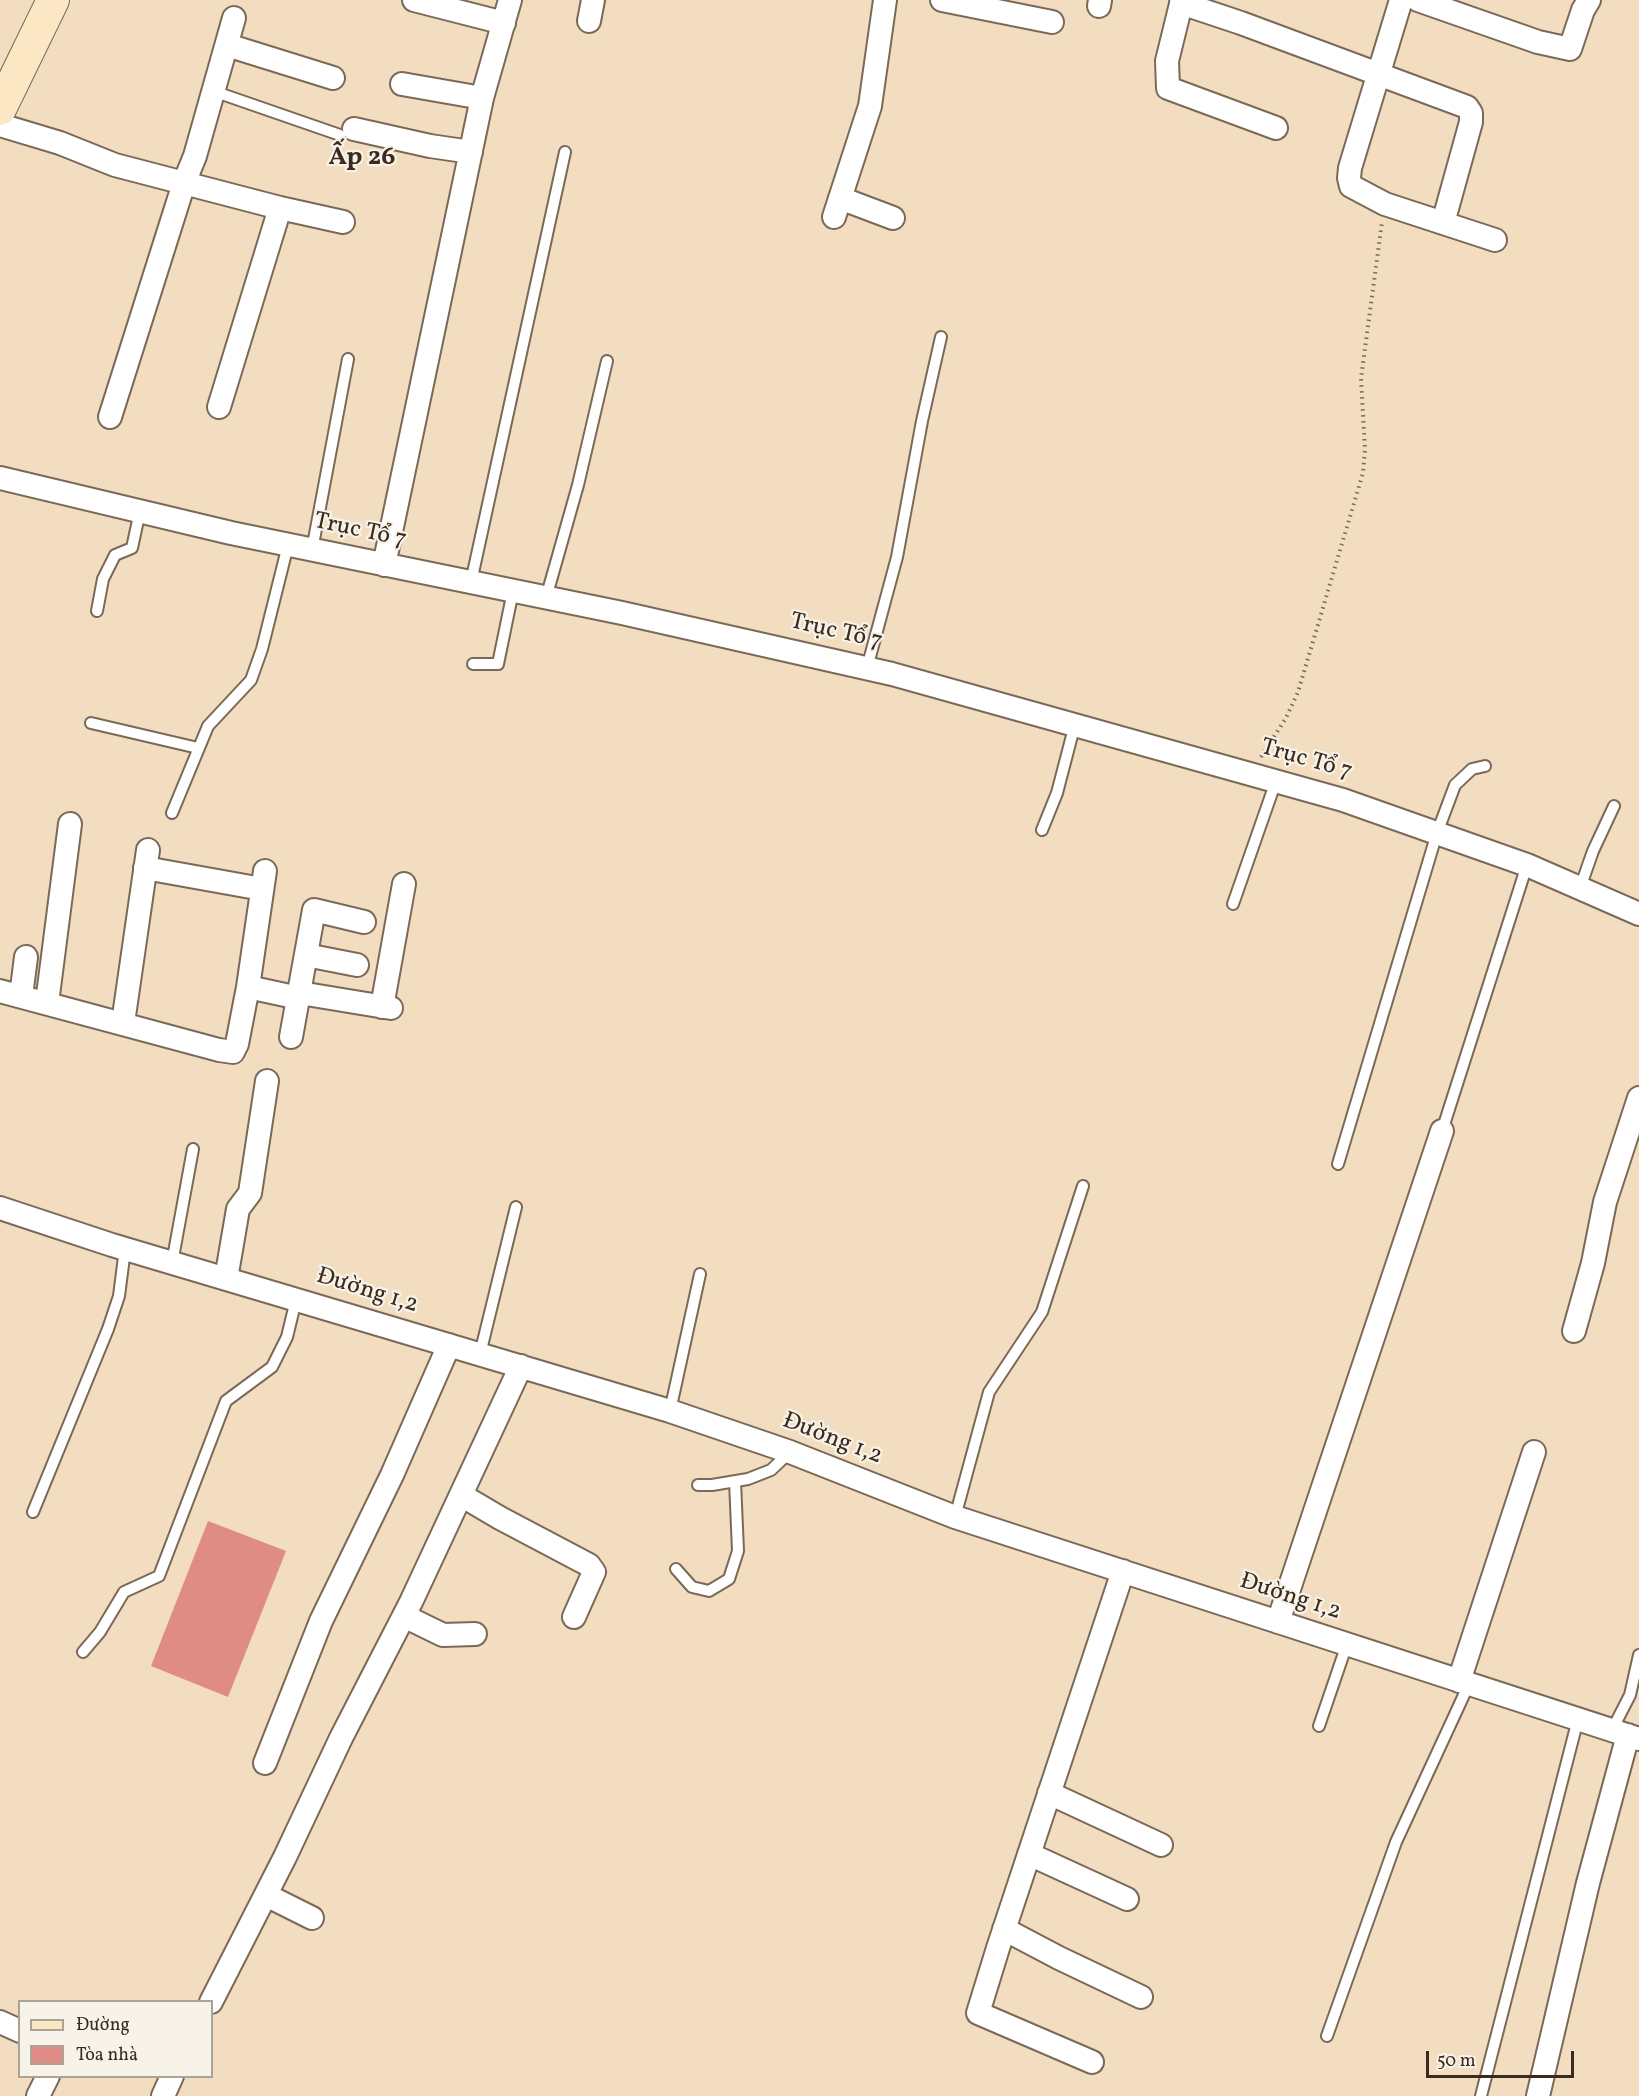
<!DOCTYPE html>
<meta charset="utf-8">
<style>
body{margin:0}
#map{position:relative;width:1639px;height:2096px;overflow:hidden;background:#f3ddc0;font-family:Vollkorn,serif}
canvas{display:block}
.legend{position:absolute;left:18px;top:2000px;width:195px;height:78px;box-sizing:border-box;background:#f7f3e8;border:2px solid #aca397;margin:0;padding:8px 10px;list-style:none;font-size:18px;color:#3b2a1e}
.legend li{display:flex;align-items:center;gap:12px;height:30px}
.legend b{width:30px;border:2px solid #aca397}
.scale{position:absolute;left:1426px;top:2051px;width:148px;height:27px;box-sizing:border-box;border:3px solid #3b2a1e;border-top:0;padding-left:8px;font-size:18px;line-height:21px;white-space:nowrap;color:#3b2a1e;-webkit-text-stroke:4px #f7f3e8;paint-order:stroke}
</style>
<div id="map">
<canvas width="1639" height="2096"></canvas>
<ul class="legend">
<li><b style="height:8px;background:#fbe7c3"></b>Đường</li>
<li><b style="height:16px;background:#de8c85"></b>Tòa nhà</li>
</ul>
<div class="scale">50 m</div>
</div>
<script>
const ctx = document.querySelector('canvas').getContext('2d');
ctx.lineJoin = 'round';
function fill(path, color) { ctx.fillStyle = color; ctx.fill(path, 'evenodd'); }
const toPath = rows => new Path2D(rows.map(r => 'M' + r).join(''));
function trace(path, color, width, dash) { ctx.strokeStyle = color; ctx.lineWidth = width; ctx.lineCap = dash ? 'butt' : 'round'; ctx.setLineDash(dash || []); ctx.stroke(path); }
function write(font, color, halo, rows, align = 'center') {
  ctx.font = font + ' Vollkorn,serif'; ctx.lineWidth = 4.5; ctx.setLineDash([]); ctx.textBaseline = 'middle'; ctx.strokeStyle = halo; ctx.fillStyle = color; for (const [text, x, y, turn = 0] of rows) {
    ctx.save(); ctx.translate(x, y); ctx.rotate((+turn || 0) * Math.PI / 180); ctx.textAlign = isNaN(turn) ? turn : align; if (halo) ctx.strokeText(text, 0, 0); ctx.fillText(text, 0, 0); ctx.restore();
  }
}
fill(toPath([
 [208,1521,286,1551,228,1697,151,1666]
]), '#de8c85');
const lane = toPath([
 [213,91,340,135],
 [312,550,348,359],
 [471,582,565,152],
 [546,598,578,485,607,361],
 [97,611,103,579,115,555,132,548,140,511],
 [473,664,498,664,513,591],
 [867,668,897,557,922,421,941,337],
 [91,723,198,748],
 [172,813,208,726,251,680,262,649,288,545],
 [1042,830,1057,793,1075,724],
 [1580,888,1593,851,1614,806],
 [1233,904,1276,781],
 [1442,1131,1527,865],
 [1338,1164,1437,833,1455,785,1472,769,1485,766],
 [172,1263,193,1149],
 [480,1354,516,1207],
 [670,1411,700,1274],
 [698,1485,712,1485,748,1479,771,1470,790,1452],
 [33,1512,108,1329,119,1296,125,1249],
 [955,1517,989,1392,1042,1312,1083,1186],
 [676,1569,692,1587,709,1591,729,1579,738,1551,735,1481],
 [83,1652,100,1632,124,1592,159,1576,226,1401,272,1367,287,1337,296,1300],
 [1319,1726,1347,1644],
 [1612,1730,1630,1695,1639,1655],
 [1327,2036,1396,1842,1469,1684],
 [1481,2096,1578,1719]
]);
const street = toPath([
 [414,0,504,23],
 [942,0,1052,22],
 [1182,0,1167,61,1168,88,1276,128],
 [1401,0,1350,168,1349,178,1351,186,1385,204,1495,240],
 [1418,0,1538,42,1570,49,1583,10,1589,0],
 [1181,3,1241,23,1467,107,1471,113,1471,122,1443,223],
 [1099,6,1100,0],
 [589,21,593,0],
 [227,45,333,78],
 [402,84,482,98],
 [0,125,60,143,115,165,280,208,219,407],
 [354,129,430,146,471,152],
 [840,198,893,218],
 [280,208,343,222],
 [834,217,870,106,885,0],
 [110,417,184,183,195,156,234,18],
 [0,478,231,533,622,613,892,674,1343,800,1527,865,1639,914],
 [384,565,482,98,510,0],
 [145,868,262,889],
 [306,955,357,965],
 [248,987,299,998],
 [0,991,219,1050,233,1052,237,1044,248,987,265,871],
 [300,993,391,1008],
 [21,996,26,957],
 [47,1003,70,824],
 [382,1007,404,884],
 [123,1023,148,850],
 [291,1037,314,910,364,922],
 [0,1208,112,1245,670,1411,790,1452,955,1517,1639,1739],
 [226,1279,238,1209,250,1193,267,1081],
 [1574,1331,1593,1263,1605,1202,1639,1098],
 [461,1495,500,1518,589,1565,594,1572,574,1617],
 [404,1616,443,1635,475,1634],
 [1278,1622,1442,1131],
 [1459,1681,1534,1452],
 [265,1763,321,1621,392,1475,449,1345],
 [1049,1793,1161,1845],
 [1029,1854,1127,1899],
 [266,1895,312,1918],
 [1004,1929,1059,1958,1141,1997],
 [211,2002,285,1857,341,1738,411,1602,521,1366],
 [0,2022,20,2031],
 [1092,2062,978,2013,998,1948,1123,1571],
 [38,2096,48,2076],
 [163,2096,172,2076],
 [1538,2096,1588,1883,1628,1735]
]);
const secondary = toPath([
 [0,109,53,0]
]);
trace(lane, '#7b6957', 14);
trace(street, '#7b6957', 26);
trace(secondary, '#7b6957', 34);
trace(toPath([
 [1261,757,1286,718,1298,692,1363,473,1365,450,1361,378,1382,222]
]), '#7b6957', 4, [1.5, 4.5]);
trace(lane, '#fff', 10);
trace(street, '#fff', 22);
trace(secondary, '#fbe7c3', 32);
write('24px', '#3b2a1e', '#f7f3e8', [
 ["Trục Tổ 7",360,532,12],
 ["Trục Tổ 7",836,633,13],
 ["Trục Tổ 7",1306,761,16],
 ["Đường 1,2",367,1292,17],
 ["Đường 1,2",832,1440,21],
 ["Đường 1,2",1290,1598,18]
]);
write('bold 26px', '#3b2a1e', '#f7f3e8', [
 ["Ấp 26",362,159]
]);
</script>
